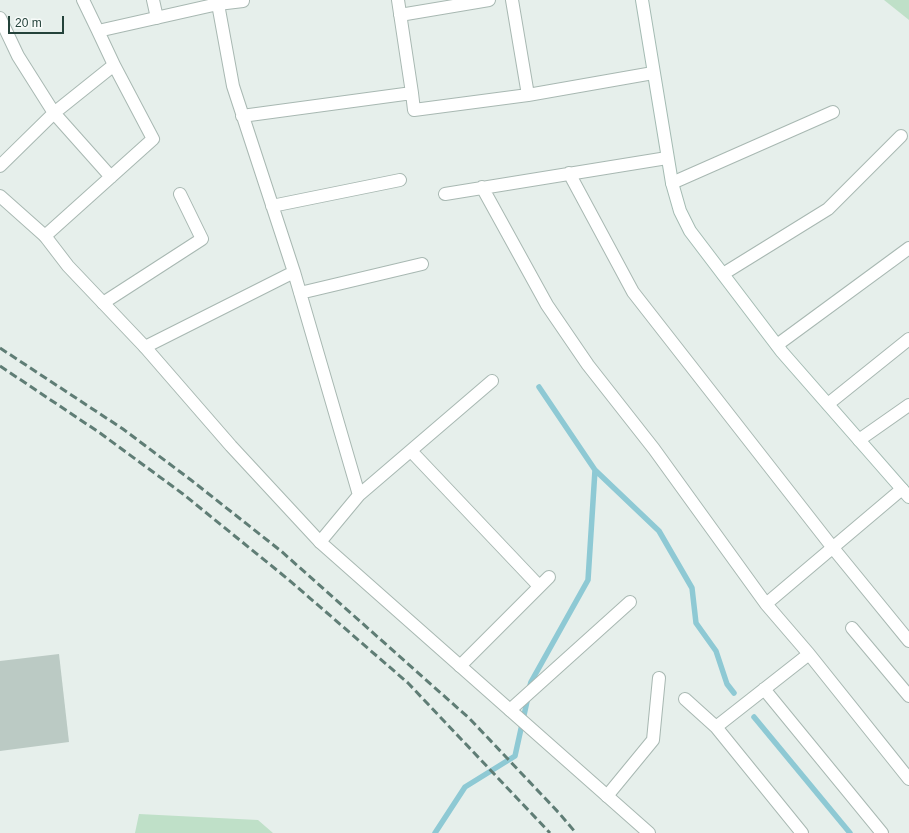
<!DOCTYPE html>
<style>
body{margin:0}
#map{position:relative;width:909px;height:833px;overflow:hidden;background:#e6efeb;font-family:Helvetica,sans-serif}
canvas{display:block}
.scale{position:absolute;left:8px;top:16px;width:56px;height:18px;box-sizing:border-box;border:2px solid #24423a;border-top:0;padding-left:5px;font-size:12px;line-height:14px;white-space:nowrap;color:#24423a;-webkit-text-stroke:3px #f7fbf9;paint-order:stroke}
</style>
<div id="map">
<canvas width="909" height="833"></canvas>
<div class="scale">20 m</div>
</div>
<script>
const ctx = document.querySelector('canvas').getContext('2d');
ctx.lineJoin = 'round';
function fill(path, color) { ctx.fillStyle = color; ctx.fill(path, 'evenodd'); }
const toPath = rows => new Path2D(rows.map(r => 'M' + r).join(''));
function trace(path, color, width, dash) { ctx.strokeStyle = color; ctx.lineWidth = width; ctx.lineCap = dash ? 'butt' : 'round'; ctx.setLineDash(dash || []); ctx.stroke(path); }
fill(toPath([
 [884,0,909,0,909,20],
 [139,814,258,820,273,833,135,833]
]), '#bfe0c8');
trace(toPath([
 [539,387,595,470,659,531,692,588,696,623,716,651,727,684,734,693],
 [529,689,531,682,588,580,595,470],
 [754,717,850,833],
 [435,833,465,787,515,756,528,697]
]), '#8ec9d4', 5.5);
fill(toPath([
 [59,654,69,742,0,751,0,661]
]), '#bbcac4');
const minor = toPath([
 [83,0,98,31],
 [153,0,157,18],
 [398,0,412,93],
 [512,0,528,95],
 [218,4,243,1,243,0],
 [400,15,489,0],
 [0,18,18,56,54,113,111,177],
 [114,65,98,31,218,4,233,86,294,272],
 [242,116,412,93,414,110,528,95,653,73],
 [0,166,54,113,114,65,153,139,45,236],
 [569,173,633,292,833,548,909,641],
 [672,183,833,112],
 [482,187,547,305,588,365,654,449,766,604,809,654,716,727],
 [445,194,667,158],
 [272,206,400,180],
 [723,274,828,209,901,136],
 [300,293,422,264],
 [103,303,202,239,180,194],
 [777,345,909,248],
 [145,347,294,272,359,495,320,542],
 [828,404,909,339],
 [859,440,909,405],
 [411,451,539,586],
 [359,495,492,381],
 [766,604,902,489],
 [852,628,909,696],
 [809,654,909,779],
 [460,666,549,577],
 [764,689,882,833],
 [685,699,716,727,802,833],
 [510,710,630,602],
 [607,796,653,740,659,678]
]);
const tertiary = toPath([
 [0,196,45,236,68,266,145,347,231,446,320,542,649,833]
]);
const secondary = toPath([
 [642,0,672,183,680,211,690,231,782,352,909,497]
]);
trace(minor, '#a8b8b2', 14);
trace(tertiary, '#a8b8b2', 14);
trace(secondary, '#a4bbb3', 14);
trace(minor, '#fff', 12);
trace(tertiary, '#fff', 12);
trace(secondary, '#fff', 12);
trace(toPath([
 [0,348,123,429,191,480,281,551,470,719,559,813,576,833],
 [0,366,100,433,183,494,289,580,408,683,550,833]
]), '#5f7d75', 3, [8, 4]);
</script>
